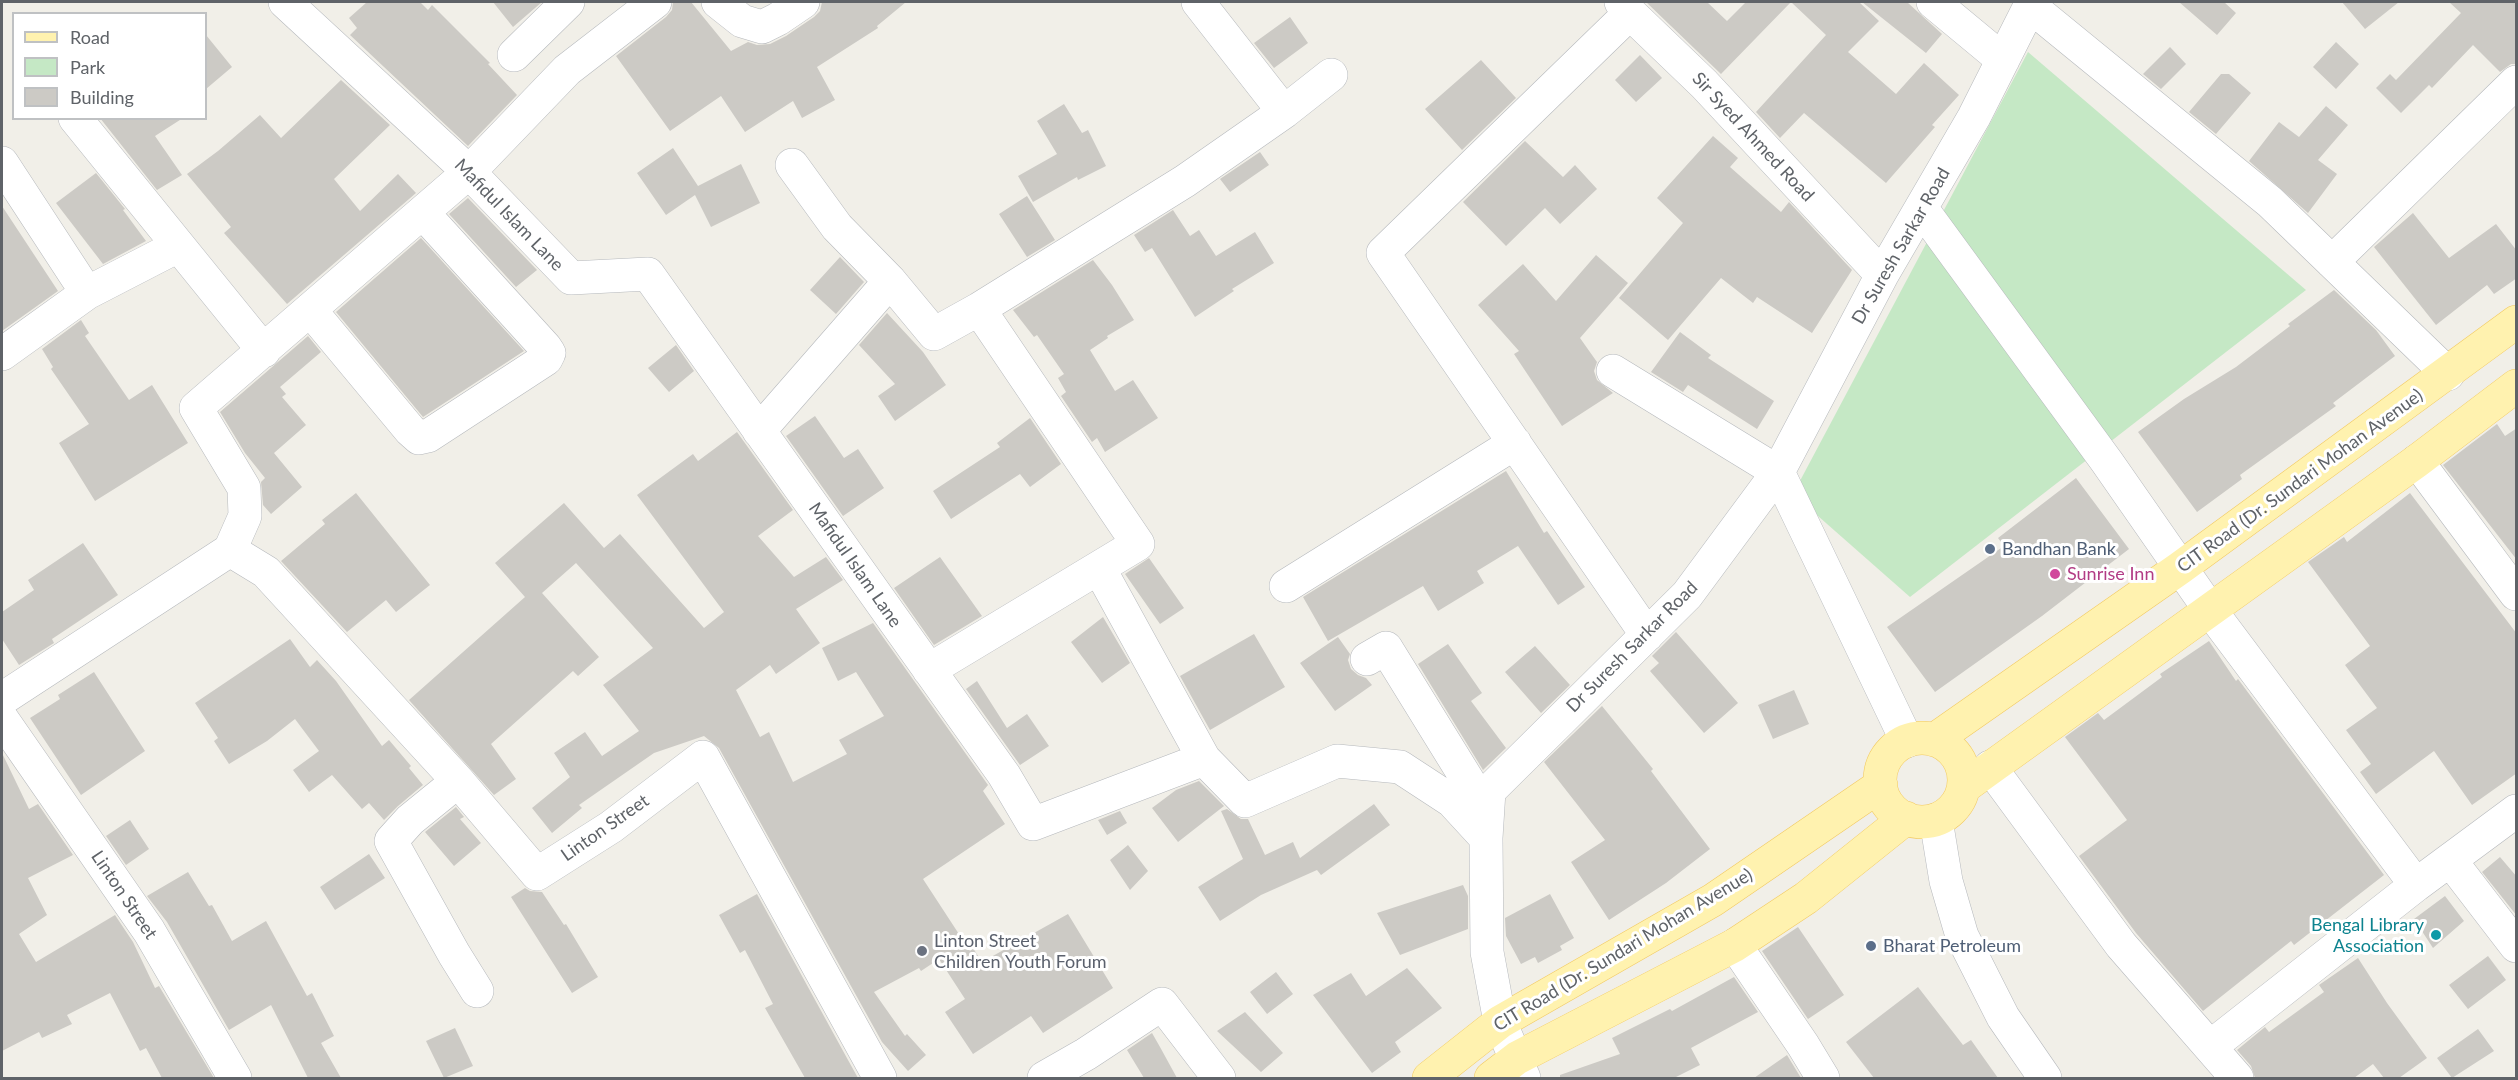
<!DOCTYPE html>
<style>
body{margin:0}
#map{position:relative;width:2518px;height:1080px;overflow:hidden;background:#f1efe8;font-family:Lato,sans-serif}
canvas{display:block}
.frame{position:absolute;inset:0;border:3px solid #5f6368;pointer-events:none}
.legend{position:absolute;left:12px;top:12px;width:195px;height:108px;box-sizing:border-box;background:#fff;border:2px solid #bfc1c3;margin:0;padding:8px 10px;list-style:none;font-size:18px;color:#5f6368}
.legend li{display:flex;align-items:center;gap:12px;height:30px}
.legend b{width:30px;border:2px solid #bfc1c3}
</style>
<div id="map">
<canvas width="2518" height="1080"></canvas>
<div class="frame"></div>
<ul class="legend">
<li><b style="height:8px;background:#fff2af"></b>Road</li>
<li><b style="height:16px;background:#c5e8c5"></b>Park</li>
<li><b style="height:16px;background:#cccac5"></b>Building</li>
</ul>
</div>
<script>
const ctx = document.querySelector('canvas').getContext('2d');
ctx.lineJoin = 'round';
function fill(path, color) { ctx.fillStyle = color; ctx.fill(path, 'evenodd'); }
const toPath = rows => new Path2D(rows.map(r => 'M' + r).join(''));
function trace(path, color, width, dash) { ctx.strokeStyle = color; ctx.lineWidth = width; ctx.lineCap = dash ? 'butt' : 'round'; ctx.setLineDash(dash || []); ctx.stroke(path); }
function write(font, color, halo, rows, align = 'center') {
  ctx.font = font + ' Lato,sans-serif'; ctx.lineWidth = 6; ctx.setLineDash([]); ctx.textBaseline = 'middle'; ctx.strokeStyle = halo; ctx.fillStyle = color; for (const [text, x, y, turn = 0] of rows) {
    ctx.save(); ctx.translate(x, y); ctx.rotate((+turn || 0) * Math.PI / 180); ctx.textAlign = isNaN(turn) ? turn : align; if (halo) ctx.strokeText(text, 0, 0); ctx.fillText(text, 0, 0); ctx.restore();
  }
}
fill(toPath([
 [2028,52,2306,290,1910,597,1793,494]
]), '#c5e8c5');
fill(toPath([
 [367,2,420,2,428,10,432,5,490,63,488,64,517,95,468,146,350,35,357,28,349,18],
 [493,2,542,2,513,27],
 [673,2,691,2,731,51,748,42,757,45,770,44,786,36,814,17,820,11,822,2,906,2,877,26,878,28,817,67,835,100,802,118,793,101,745,132,721,96,670,131,616,56,666,17,672,10],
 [1646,2,1707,2,1727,21,1746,2,1791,2,1721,74],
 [1791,2,1859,2,1879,21,1848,52,1896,94,1924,63,1959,95,1932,125,1935,127,1886,183,1804,113,1780,138,1756,112,1826,35],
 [1862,2,1907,2,1942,34,1926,53],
 [2179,2,2224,2,2236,13,2217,35],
 [2342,2,2399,2,2365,29],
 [2449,2,2517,2,2517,64,2511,64,2500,72,2473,45,2432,88,2429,85,2401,113,2376,88,2390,74,2396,80,2461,13],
 [1290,17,1308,43,1274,68,1254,43],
 [206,35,232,67,206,89],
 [2336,42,2359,64,2336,89,2313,67],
 [2170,47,2186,64,2161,89,2143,74],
 [1640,55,1662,78,1636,102,1615,80],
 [1481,60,1516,98,1462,150,1425,109],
 [2221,74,2229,74,2251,93,2216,134,2189,112],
 [341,80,390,125,334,179,360,211,398,174,416,193,287,304,224,233,231,227,187,174,218,151,260,115,281,138],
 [1064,104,1082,133,1088,130,1106,166,1078,180,1077,177,1033,202,1018,176,1057,154,1037,121],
 [2326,106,2348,125,2318,160,2337,174,2308,213,2249,161,2279,122,2299,137],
 [100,118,183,118,155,136,182,175,157,190],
 [1713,136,1738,158,1730,167,1781,212,1789,202,1852,270,1812,333,1757,297,1753,303,1721,278,1668,340,1619,298,1683,223,1657,198],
 [1525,141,1563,177,1575,165,1597,189,1560,224,1545,208,1506,246,1463,202],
 [673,148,698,186,741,164,760,203,711,227,695,195,666,215,637,173],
 [1260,152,1269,165,1230,192,1220,179],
 [96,173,125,209,123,210,146,241,103,264,56,203],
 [1027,196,1055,240,1027,257,999,214],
 [468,198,537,270,516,287,449,214],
 [2,206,58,291,2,331],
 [1173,210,1190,236,1199,230,1216,256,1255,232,1274,263,1232,289,1234,291,1195,317,1152,248,1145,252,1134,235],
 [2413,213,2449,258,2496,224,2517,251,2517,278,2494,294,2487,285,2436,325,2374,247],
 [421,238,524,351,423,417,336,312],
 [1596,255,1628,283,1580,338,1597,362,1594,371,1597,380,1613,393,1562,426,1514,354,1519,351,1478,305,1523,264,1556,301],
 [840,257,864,282,836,314,810,290],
 [1093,260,1112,285,1134,320,1107,336,1108,338,1090,350,1115,391,1133,380,1158,418,1105,452,1097,438,1092,442,1061,396,1066,392,1058,378,1064,374,1037,335,1034,337,1013,310],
 [2334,290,2376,330,2395,356,2333,403,2336,406,2240,475,2242,479,2197,512,2138,432,2184,399,2236,367,2290,326,2288,324],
 [887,313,923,352,946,385,895,421,878,396,895,384,859,345],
 [81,320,89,333,85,336,129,400,152,385,188,443,95,501,59,443,89,424,51,369,53,367,42,349],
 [1680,332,1711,355,1708,358,1774,401,1757,429,1688,385,1683,392,1651,372],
 [308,336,321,352,280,387,286,394,282,397,306,425,274,453,302,487,271,514,263,505,261,482,265,478,245,453,220,412],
 [676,345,694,371,669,392,648,368],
 [815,416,844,458,858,449,884,488,843,516,786,436],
 [1030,418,1061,464,1030,487,1020,474,951,519,933,491,1000,447,997,443],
 [2497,424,2505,436,2517,428,2517,560,2443,465],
 [737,432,793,510,758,536,794,577,826,557,843,580,796,609,820,643,776,674,770,665,736,690,760,737,769,732,793,782,847,754,839,740,884,716,856,672,838,681,822,648,873,623,988,785,983,791,1005,824,923,879,970,951,973,948,982,962,1068,914,1113,988,1043,1033,1031,1016,973,1054,945,1012,965,999,939,959,921,971,919,968,874,992,905,1036,907,1034,926,1055,908,1071,882,1042,719,748,704,736,654,753,579,805,582,808,552,833,532,808,570,777,554,753,585,732,602,756,639,731,603,685,653,648,576,563,542,593,599,657,578,676,573,671,491,744,516,779,494,795,409,700,525,597,495,563,564,503,604,548,620,534,704,628,724,612,637,495,693,454,698,461],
 [1506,471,1544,533,1547,531,1585,587,1558,605,1518,546,1477,571,1484,583,1438,611,1423,586,1328,641,1303,597],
 [2076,478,2129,549,2042,616,1935,692,1887,627,2004,546,1998,538],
 [356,493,430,585,396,612,386,600,347,632,281,561,325,524,322,520],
 [2410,493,2517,634,2517,773,2472,805,2434,751,2376,794,2360,772,2371,764,2346,730,2377,708,2345,665,2370,646,2308,562,2344,537,2347,542],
 [83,543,118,595,52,639,54,643,19,665,2,639,2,612,34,590,28,580],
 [940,557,982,616,934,645,894,588],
 [1149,558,1184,608,1160,624,1125,574],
 [1103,617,1130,663,1102,683,1071,642],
 [1676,632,1738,703,1704,733,1650,671,1659,663,1652,656],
 [1254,634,1285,687,1210,730,1180,676],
 [1338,637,1350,654,1348,660,1351,669,1358,675,1366,678,1372,685,1335,711,1300,663],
 [290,639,310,667,317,660,336,681,382,746,389,740,411,766,409,768,423,785,398,806,384,820,369,803,362,809,332,775,309,792,293,770,319,751,295,719,267,741,229,764,214,741,218,738,195,703],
 [2209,641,2236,681,2238,679,2384,875,2294,945,2291,941,2203,1011,2136,933,2079,856,2127,820,2065,737,2098,713,2104,720,2162,677,2160,674],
 [1448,644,1482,693,1471,701,1506,748,1483,770,1418,664],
 [1535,646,1570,685,1541,713,1505,672],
 [94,672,145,751,81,795,30,718,60,699,58,695],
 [977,681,1007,728,1027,714,1049,746,1020,765,966,689],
 [1794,690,1809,724,1773,739,1758,705],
 [1602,706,1653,769,1651,771,1710,849,1666,883,1609,920,1571,862,1605,840,1544,762],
 [2,753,29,809,38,804,73,855,28,878,47,915,19,934,36,962,115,915,133,942,155,988,159,986,214,1078,162,1078,146,1048,140,1051,110,993,67,1015,72,1024,42,1038,39,1032,2,1051],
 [1199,781,1224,806,1178,842,1152,808,1176,790],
 [1374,804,1390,825,1321,875,1317,870,1261,895,1220,921,1198,887,1243,859,1221,811,1227,809,1241,819,1248,819,1265,855,1293,842,1300,858],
 [456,807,464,817,460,819,481,843,454,866,425,832],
 [1120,811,1127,823,1107,835,1098,820],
 [130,820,149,849,126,865,106,836],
 [1128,845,1148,871,1130,890,1110,860],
 [369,854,385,878,335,910,320,887],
 [2500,857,2517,877,2517,916,2482,872],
 [188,872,209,906,212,905,232,941,266,921,307,996,312,993,334,1036,321,1043,341,1078,308,1078,271,1005,229,1030,167,922,147,896],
 [1463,885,1468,896,1468,929,1400,955,1377,913],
 [525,888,530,891,542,892,564,925,566,924,598,977,572,993,511,897],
 [757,894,848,1060,858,1078,805,1078,765,1008,773,1004,745,950,740,953,719,915],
 [1550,894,1574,938,1560,946,1562,950,1538,963,1535,957,1521,964,1506,936,1505,918],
 [2445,896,2464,921,2433,948,2414,919],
 [1798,927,1844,995,1808,1019,1762,951],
 [2488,956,2506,980,2468,1009,2449,985],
 [2358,958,2387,1003,2427,1058,2399,1078,2384,1078,2373,1064,2354,1078,2255,1078,2251,1066,2237,1050,2265,1027,2269,1032,2324,992,2319,985],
 [1407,968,1442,1008,1395,1042,1401,1052,1372,1073,1313,995,1351,973,1366,996],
 [1276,972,1293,994,1267,1014,1250,992],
 [1734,977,1758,1012,1691,1048,1700,1065,1674,1078,1560,1078,1560,1075,1620,1054,1612,1038,1670,1009,1672,1011],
 [1918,987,1963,1045,1971,1040,1998,1078,1874,1078,1846,1042],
 [1245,1012,1283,1053,1261,1072,1217,1031],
 [455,1028,473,1066,444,1078,426,1041],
 [2478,1029,2494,1051,2452,1078,2437,1058],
 [1152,1033,1160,1047,1177,1078,1144,1078,1127,1050],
 [1787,1055,1801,1078,1754,1078]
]), '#cccac5');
const minor = toPath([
 [285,2,469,172,571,278,648,274,1004,775,1033,824,1204,759,1245,801,1337,761,1400,767,1452,801,1486,838],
 [718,2,742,21,762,27,778,19,803,2],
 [1198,2,1284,112],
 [1621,2,1630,13,1704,84,1882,275],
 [1933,2,2003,60],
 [2030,6,2270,202,2448,374],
 [1630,13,1383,253,1647,635],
 [514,55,568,2],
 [75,118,264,351],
 [2,163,87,293],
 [792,165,837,227,890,281,934,334,979,309,1185,181,1284,112,1331,75],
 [1922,209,2107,462,2210,610,2416,885],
 [2332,262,2516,82],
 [311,311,410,430,419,438,428,436,546,359,549,353,545,347,423,213],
 [2,354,87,293,178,246],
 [1613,371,1778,472,1907,741],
 [759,431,890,281],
 [2417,461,2516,594],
 [230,550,245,516,244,488,196,408,469,172,567,70,655,2],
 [1099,568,1204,759],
 [1286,586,1515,443],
 [1367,659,1386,648,1478,797,1490,790],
 [929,670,1138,544,979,309],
 [2,699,230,550,266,572,458,781,537,874,611,827,703,757,880,1078],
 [2,719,149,931,235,1078],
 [1990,767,2121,945,2237,1078],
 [458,781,410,820,391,841,454,954,477,991],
 [1936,820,1946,881,1962,936,2003,1017,2045,1078],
 [2450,860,2516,946],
 [1735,945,1803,1045,1823,1078],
 [2210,1047,2416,885,2516,811],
 [1044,1078,1086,1054,1162,1004,1219,1078],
 [1524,1078,1500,1022,1487,952,1486,838,1489,791,1687,595,1778,472,1882,275,1974,117,2032,2]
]);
const major = toPath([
 '1880 780a42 42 0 1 1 84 0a42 42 0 1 1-84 0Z',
 [1934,740,2180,568,2516,322],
 [1964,787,2417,461,2516,386],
 [1429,1078,1500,1022,1713,900,1881,785],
 [1491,1078,1517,1058,1735,945,1806,898,1906,818]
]);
trace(minor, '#b5b8bc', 34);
trace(major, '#f2c960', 34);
trace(minor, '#fff', 33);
trace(major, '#fff2af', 33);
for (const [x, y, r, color] of [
 [1990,549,6,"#5c6f8a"],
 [2055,574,6,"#d1479c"],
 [2436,935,6,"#0f9aa8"],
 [1871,946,6,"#5c6f8a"],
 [922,951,6,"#6b7280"]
]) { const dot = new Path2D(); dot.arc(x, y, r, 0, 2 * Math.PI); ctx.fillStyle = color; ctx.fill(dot); trace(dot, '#fff', 2); }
write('18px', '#5f6368', '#fff', [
 ["Sir Syed Ahmed Road",1753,137,47],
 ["Mafidul Islam Lane",509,215,46],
 ["Dr Suresh Sarkar Road",1901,246,-60],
 ["CIT Road (Dr. Sundari Mohan Avenue)",2300,481,-36],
 ["Mafidul Islam Lane",855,565,55],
 ["Dr Suresh Sarkar Road",1632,647,-45],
 ["Linton Street",605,828,-35],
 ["Linton Street",124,895,56],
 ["CIT Road (Dr. Sundari Mohan Avenue)",1623,950,-31]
]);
write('18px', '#4e5e75', '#fff', [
 ["Bandhan Bank",2002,549],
 ["Bharat Petroleum",1883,946]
], 'left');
write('18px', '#b23c85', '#fff', [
 ["Sunrise Inn",2067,574]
], 'left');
write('18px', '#0d838f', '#fff', [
 ["Bengal Library",2424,925],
 ["Association",2424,946]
], 'right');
write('18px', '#5b616d', '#fff', [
 ["Linton Street",934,941],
 ["Children Youth Forum",934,962]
], 'left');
</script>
